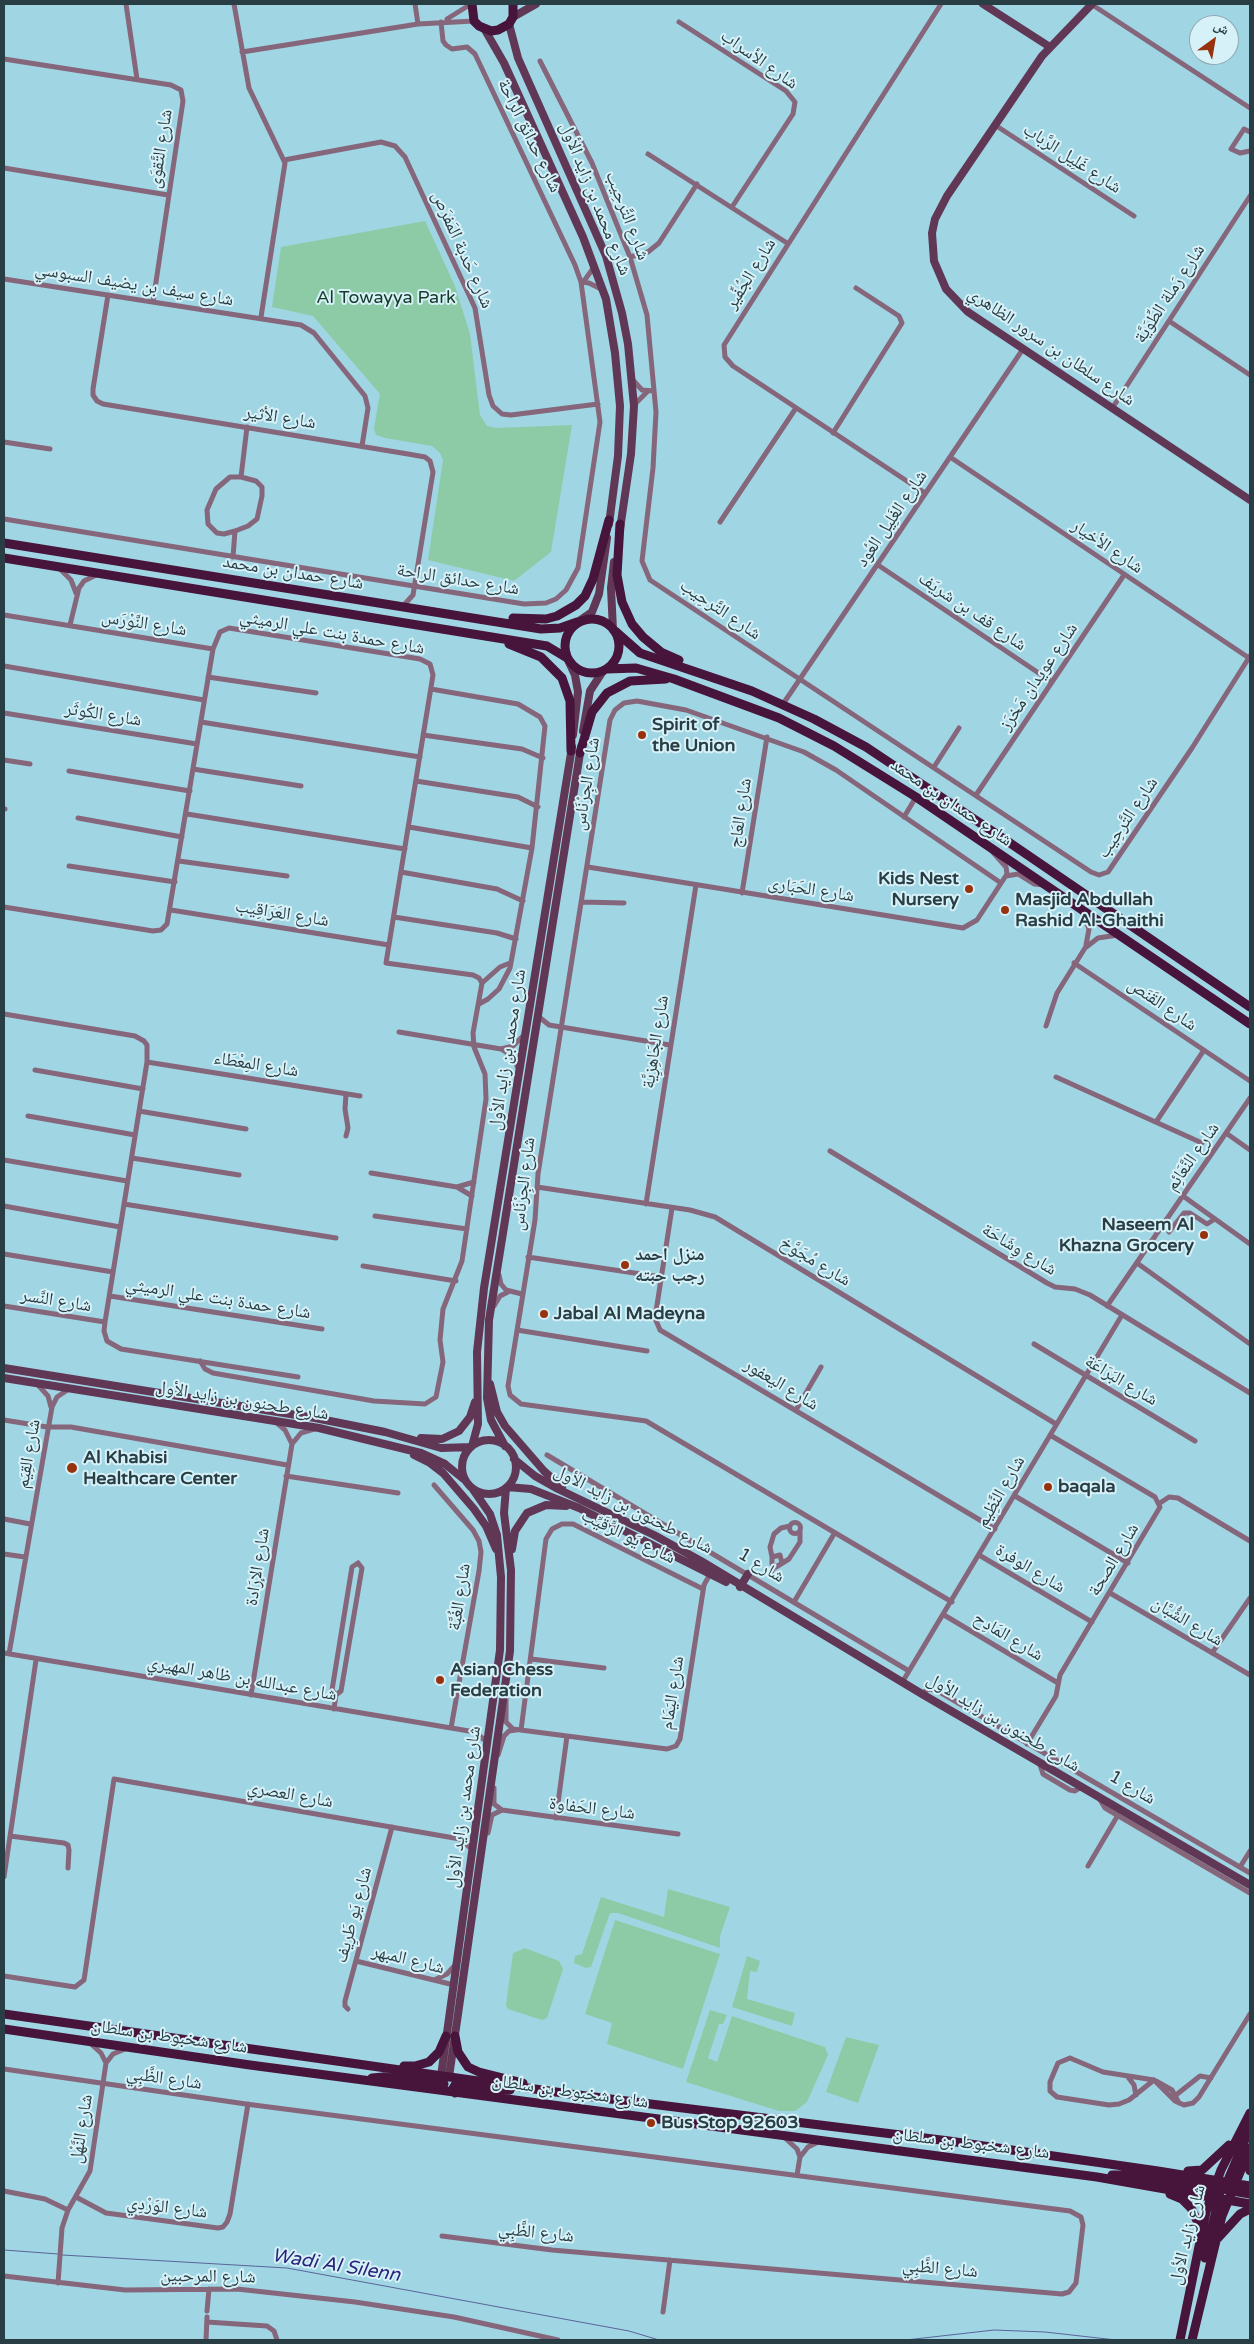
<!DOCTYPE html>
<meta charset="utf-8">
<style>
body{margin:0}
#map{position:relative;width:1254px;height:2344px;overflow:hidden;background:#a0d5e4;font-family:"Varela Round","Noto Naskh Arabic",sans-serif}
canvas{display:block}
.frame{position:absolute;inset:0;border:5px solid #293e44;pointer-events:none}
.north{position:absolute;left:1189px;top:15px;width:50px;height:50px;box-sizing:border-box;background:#d7f1f8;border:1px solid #91a9b0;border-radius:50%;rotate:32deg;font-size:14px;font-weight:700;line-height:20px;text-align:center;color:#293e44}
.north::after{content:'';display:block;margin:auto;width:18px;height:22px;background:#98320d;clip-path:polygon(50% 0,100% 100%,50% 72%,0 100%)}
</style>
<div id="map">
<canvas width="1254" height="2344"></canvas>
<div class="frame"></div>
<div class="north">ش</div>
</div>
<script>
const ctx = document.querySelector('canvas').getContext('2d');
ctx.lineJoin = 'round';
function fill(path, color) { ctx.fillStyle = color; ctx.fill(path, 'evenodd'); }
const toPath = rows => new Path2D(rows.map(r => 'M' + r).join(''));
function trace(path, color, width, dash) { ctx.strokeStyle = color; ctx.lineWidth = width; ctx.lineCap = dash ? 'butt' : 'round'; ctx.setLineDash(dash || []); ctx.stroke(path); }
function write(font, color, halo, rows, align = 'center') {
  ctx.font = font + ' "Varela Round","Noto Naskh Arabic",sans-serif'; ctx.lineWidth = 4; ctx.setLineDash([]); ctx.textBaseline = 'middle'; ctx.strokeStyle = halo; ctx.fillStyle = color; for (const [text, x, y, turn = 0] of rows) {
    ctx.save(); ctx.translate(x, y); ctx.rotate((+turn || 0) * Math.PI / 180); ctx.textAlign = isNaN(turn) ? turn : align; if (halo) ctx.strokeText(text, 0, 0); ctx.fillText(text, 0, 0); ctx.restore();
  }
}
fill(toPath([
 [425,221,455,286,470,334,480,415,487,426,496,428,572,425,551,552,514,581,428,560,443,460,440,453,432,446,385,438,376,435,374,428,380,394,313,316,272,307,281,247],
 [668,1889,730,1907,720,1936,720,1948,618,1913,610,1913,591,1967,586,1968,574,1963,575,1956,582,1954,601,1897,664,1917],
 [615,1920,720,1954,683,2069,607,2044,612,2023,585,2014],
 [525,1948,559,1961,563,1969,547,2018,542,2020,508,2009,506,2005,513,1953],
 [747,1956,760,1961,757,1972,750,1971,747,1999,795,2013,792,2026,732,2007],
 [710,2010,727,2015,723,2024,719,2024,708,2058,717,2062,732,2016,825,2047,828,2055,807,2102,795,2111,779,2111,686,2082],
 [846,2037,879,2045,858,2103,826,2092]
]), '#8dcba6');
trace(toPath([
 [4,2250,58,2254],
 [62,2255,287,2268,629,2331,659,2340],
 [906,2340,994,2330,1045,2332,1116,2340]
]), '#596498', 1);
trace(toPath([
 [126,4,137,79],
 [234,4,249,88,285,163,261,317],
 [415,4,418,24],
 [1091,4,1250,108],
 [447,19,471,4],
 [679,22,786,91,795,102,793,114,732,207],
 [242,52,418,24,474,21],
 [4,59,171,85,181,90,183,101,153,302],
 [540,61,592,163,630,257,647,315,656,412,653,468,642,561,650,580,1091,872,1099,875,1108,872,1192,748,1250,656],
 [995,125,1134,216],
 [1250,132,1244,129,1231,149,1240,153,1250,151],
 [648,154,787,243],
 [284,160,381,142,395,146,405,157,475,308,489,395,493,406,502,414,511,415,598,404],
 [4,168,168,195],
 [630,257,648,252,659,243,697,184],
 [4,279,301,325,314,333,365,396,368,408,362,446],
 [584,281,594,267],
 [581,282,589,283,603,290],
 [108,295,93,389,93,395,97,401,103,404,408,454,425,457,430,461,433,472,413,595,403,606],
 [1169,321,1250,375],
 [632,379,642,390,654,391],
 [634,405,647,392],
 [1113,407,1250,196],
 [833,433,902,323,899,316,856,288],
 [4,442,50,449],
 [950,457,1249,658],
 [925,493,733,366,725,357,724,345,941,4],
 [4,519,524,604,546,603,556,599,566,590,578,568,600,422,581,282,575,265,475,54,467,47,452,49,446,45,443,41,441,22],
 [720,522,796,408],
 [235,531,224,534,217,533,208,524,207,510,216,489,230,477,241,477],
 [233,557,235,531,248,526,257,519,262,496,262,487,256,481,241,477,247,427],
 [878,565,1052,682],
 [60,569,71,580,76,593],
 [4,615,213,649],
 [70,625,79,588,84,581,96,575],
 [4,666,204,700],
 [208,677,316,693],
 [431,689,518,704,540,717,545,726,532,848,510,968,499,989,488,999,479,1004],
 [783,704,1023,349],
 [4,713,197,744],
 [201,722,420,757],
 [423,735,522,749,543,758],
 [4,760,30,764],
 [934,767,959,728],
 [193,769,301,786],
 [69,771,190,791],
 [416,781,518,797,538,807],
 [976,795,1124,575],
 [4,809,5,809],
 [187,814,405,849],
 [904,817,916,797],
 [78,818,182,837],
 [409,827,532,848],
 [179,861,287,876],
 [69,866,175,882],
 [588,867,963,928,977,920,1007,874,1006,867,991,850],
 [401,872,497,889,523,901],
 [1006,876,1018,874,1034,884,1044,885],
 [742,893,767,737],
 [582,902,624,903],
 [4,907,153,931,161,930,167,924,213,649,220,632,229,628,420,659,430,664,433,675,386,963,473,975,479,978,482,983],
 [171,910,389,945],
 [1083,913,1089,929,1086,945],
 [394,917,497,933,516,939],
 [1074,963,1250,1081],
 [4,1014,135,1036,144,1041,147,1045,147,1062,105,1322,104,1331,107,1341,121,1349,298,1377],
 [538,1016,549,1025,670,1045],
 [1046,1026,1057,993,1085,948,1098,938,1118,935],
 [399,1032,501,1049,513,1046,525,1034],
 [501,1049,512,1056,518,1068],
 [147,1062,360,1096],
 [35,1070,143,1089],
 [1056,1077,1202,1143],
 [346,1094,345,1109,348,1128,346,1136],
 [139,1111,246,1129],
 [28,1116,135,1135],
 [1156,1122,1204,1050],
 [1226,1133,1250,1150],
 [830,1151,1047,1283,1055,1287,1075,1289,1090,1295,1250,1393],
 [132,1158,239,1175],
 [4,1160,127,1181],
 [371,1173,457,1187,472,1196],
 [457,1187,474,1182],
 [537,1187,690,1210,715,1217,1056,1424],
 [1183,1196,1250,1244],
 [124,1204,336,1238],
 [646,1204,696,885],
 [4,1206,120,1227],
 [672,1208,655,1318,660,1330,995,1529],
 [375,1216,467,1229],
 [1169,1232,1184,1213,1190,1213,1207,1224,1215,1219],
 [4,1254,113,1272],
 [528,1257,661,1277],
 [1137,1263,1250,1344],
 [363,1266,456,1281],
 [499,1275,501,1284,506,1290,522,1294],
 [110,1296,322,1329],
 [4,1306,105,1322],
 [494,1306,500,1296,508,1292],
 [1107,1306,1250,1098],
 [517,1330,647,1351],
 [1034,1344,1195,1441],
 [200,1361,205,1369,213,1373,374,1401,425,1404,436,1397,443,1362,440,1340,443,1309,462,1261,486,1099,485,1074,474,1047,473,1033,482,983,500,967,510,963],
 [38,1385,48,1396,51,1407],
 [796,1410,821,1367],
 [4,1420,47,1427,71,1427,287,1465],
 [277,1423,285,1430,292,1444],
 [547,1455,909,1671],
 [286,1476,398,1493],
 [434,1485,473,1530,479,1541,481,1552,479,1571,451,1728],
 [1015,1496,1128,1563],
 [1160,1503,1169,1497,1178,1498,1250,1541],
 [4,1519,30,1524],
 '789.5 1528a5.5 5.5 0 1 1 11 0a5.5 5.5 0 1 1-11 0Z',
 [4,1554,25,1557],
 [979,1555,1092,1622],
 [772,1557,770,1547,774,1534,781,1528,790,1526],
 [358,1563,362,1568,341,1691,336,1695,332,1690,352,1567,358,1563],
 [782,1563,780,1555,772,1557,772,1564,776,1567,789,1559,800,1542,800,1531],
 [770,1574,775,1566],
 [1110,1593,1250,1675],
 [794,1602,834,1534],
 [952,1602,646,1421,521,1404,510,1395,508,1386,535,1220,538,1174,610,720,615,710,624,703,637,701,686,710,804,752,836,770,1001,883],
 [944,1615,1058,1683],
 [4,1653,475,1732,487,1742],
 [1212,1653,1250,1598],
 [9,1654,52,1407,57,1397,69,1389],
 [531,1659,604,1668],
 [903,1681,1122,1315],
 [506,1694,506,1722,513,1729,667,1749,676,1746,680,1739,704,1585,710,1574],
 [922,1694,928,1689,936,1690,1250,1873],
 [251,1695,292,1444,301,1433,314,1429],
 [334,1709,336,1695],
 [521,1730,546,1539,552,1529,562,1524,573,1524,703,1589],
 [1027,1744,1056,1696,1060,1675,1160,1507,1155,1497,1050,1435],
 [498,1755,504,1736,509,1731,516,1730],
 [1039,1762,1043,1774,1070,1790,1075,1791,1081,1787],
 [494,1788,494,1804,502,1810,678,1834],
 [1099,1798,1105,1808,1250,1893],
 [556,1818,567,1736],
 [488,1833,492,1815,502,1810],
 [10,1836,64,1843,68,1845,69,1850,68,1868],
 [1088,1866,1118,1815],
 [1240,1867,1250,1851],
 [4,1877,36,1660],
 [356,1961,454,1985],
 [4,1976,75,1987,84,1980,114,1779,460,1839,473,1850],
 [434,1980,447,1974,456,1964],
 [348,2009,345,2006,345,2001,392,1827],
 [91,2044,101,2053,106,2063],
 [1070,2058,1103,2072,1154,2080,1129,2100,1119,2104,1109,2105,1057,2097,1050,2091,1050,2082,1058,2063,1070,2058],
 [4,2069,246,2104,1070,2211,1081,2217,1083,2225,1076,2283,1069,2292,1062,2294,552,2250,442,2236],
 [1128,2077,1134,2085,1136,2095],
 [1154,2080,1175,2101,1184,2105,1193,2103,1199,2097,1250,2014],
 [1156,2081,1172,2090,1179,2103],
 [1176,2095,1200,2076,1211,2078],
 [784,2137,797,2149,800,2157,797,2175],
 [800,2157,808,2147,818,2142],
 [4,2191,45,2199,68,2210],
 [76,2197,106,2213,218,2228,223,2227,227,2222,230,2214,248,2104],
 [4,2276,125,2290,237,2289,355,2302,454,2317,558,2340],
 [58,2283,62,2228,68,2210,90,2171,106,2063,113,2054,125,2049],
 [207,2311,209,2289],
 [663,2312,670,2260],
 [207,2322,267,2326,274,2331,277,2340],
 [206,2340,207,2317]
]), '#85667b', 5);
trace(toPath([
 [983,4,1050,47],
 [1092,4,1042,56,947,196,935,219,932,233,934,261,946,289,968,312,1250,500],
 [513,17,536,4],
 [509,24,518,58,606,256,622,313,628,344,634,406,631,454,620,529],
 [485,30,504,63,583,237,606,299,615,353,620,406,618,456,609,524],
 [579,621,592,612,599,594,607,538],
 [613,630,611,588,614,562],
 [568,660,575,675,578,692,573,735],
 [583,731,590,691,603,671],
 [4,1368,315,1418,385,1432,441,1448,471,1447],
 [4,1378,319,1428,421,1453,445,1464,466,1481],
 [490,1384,497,1412,505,1426,544,1471,562,1487],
 [421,1438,442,1439,459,1431,470,1417,475,1402],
 '462 1467a27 27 0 1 1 54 0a27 27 0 1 1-54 0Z',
 [472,1446,478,1424,477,1352,484,1288,572,747],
 [505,1446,491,1420,487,1398,489,1320,581,747],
 [414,1455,430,1463,443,1473,474,1509,486,1526,496,1549],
 [514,1459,535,1476,558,1489,654,1535,701,1561,922,1694,1250,1885],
 [507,1487,531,1489,579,1508,726,1582],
 [512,1549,515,1531,527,1513,546,1505,566,1506],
 [740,1587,748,1574],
 [441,2076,500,1650,501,1577,497,1535,490,1514,472,1488],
 [449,2077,510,1651,511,1570,504,1513,506,1488]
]), '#613756', 8);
trace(toPath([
 [472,4,474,21,479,26,491,31,498,30,509,24,513,17,513,4],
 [620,524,617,575,622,602,632,624,643,637,661,652,679,660],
 [4,543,541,629,560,628,577,622],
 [4,558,547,646,567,658],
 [513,618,546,619,557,616,576,605,585,596,593,579,609,520],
 '565 646a27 27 0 1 1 54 0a27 27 0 1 1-54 0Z',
 [615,631,640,653,752,691,814,719,866,747,1010,843,1250,1007],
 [509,644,541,657,562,678,570,701,571,751],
 [607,669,636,668,674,679,779,718,834,746,916,797,1250,1024],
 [580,753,592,712,607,693,630,681,666,679],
 [4,2014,570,2094,949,2141,1158,2171,1250,2186],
 [4,2029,250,2065,1097,2177,1250,2204],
 [455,2036,458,2052,468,2067,479,2072,523,2083],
 [404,2066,415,2066,429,2062,439,2052,446,2036],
 [372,2078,383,2077,444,2084],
 [455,2093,452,2090,455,2085,510,2090],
 [1249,2154,1250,2171],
 [1188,2171,1202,2170,1229,2145],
 [1112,2175,1129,2175,1214,2189,1225,2188,1234,2183],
 [1225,2187,1250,2128],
 [1227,2190,1250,2194],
 [1170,2194,1182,2199,1191,2208,1201,2229],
 [1218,2238,1240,2214,1250,2209],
 [1205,2258,1220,2193],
 [1180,2340,1206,2212,1221,2170,1250,2113],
 [1192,2340,1222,2216,1250,2148]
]), '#47143b', 9);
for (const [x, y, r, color] of [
 [642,735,5,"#98320d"],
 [969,889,5,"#98320d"],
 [1005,910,5,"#98320d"],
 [1204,1235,5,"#98320d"],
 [625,1265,5,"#98320d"],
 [544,1314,5,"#98320d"],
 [72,1468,6,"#98320d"],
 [1048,1487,5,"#98320d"],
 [440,1680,5,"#98320d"],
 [651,2123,5,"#98320d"]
]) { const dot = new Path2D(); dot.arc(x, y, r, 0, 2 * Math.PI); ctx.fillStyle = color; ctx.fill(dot); trace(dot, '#d7f1f8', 2); }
write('18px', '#293e44', '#d7f1f8', [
 ["شارع الأسراب",759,60,35],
 ["شارع حدائق الراحة",529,136,64],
 ["شارع التَّقوَى",161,149,-81],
 ["شارع غَلِيل الرَّباب",1072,159,33],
 ["شارع محمد بن زايد الأول",595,199,68],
 ["شارع التَّرحِيب",627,216,69],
 ["شارع حَدبة المَفرَص",462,250,66],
 ["شارع الجُفِّير",751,274,-58],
 ["شارع سيف بن يضيف السبوسي",134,285,9],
 ["شارع رَملة الطِّوَيَّة",1170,294,-57],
 ["شارع سلطان بن سرور الظاهري",1051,347,34],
 ["شارع الأثير",280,418,9],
 ["شارع الغَلِيل العُود",892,519,-56],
 ["شارع الأخيار",1107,547,34],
 ["شارع حمدان بن محمد",293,573,9],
 ["شارع حدائق الراحة",458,580,9],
 ["شارع التَّرحِيب",720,610,34],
 ["شارع قف بن شريَف",972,612,34],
 ["شارع النَّوْرَس",144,624,9],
 ["شارع حمدة بنت علي الرميثي",332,633,10],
 ["شارع عويدان مَخرَز",1039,677,-56],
 ["شارع الكُوثَر",103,715,9],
 ["شارع الجِرْنَاس",587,784,-81],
 ["شارع حمدان بن محمد",951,803,34],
 ["شارع العَاج",741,813,-81],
 ["شارع التَّرحِيب",1128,818,-56],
 ["شارع الحَبَارى",811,890,9],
 ["شارع العَرَاقِيب",282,914,9],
 ["شارع القَنَص",1162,1005,34],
 ["شارع الجَاهِزِيَّة",656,1042,-81],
 ["شارع محمد بن زايد الأول",508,1050,-81],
 ["شارع المِعْطَاء",256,1065,9],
 ["شارع النَّعَائِم",1193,1157,-55],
 ["شارع الجِرْنَاس",524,1184,-83],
 ["شارع وِشَاحَة",1019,1250,31],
 ["شارع مُجَوَّخ",815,1262,31],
 ["شارع حمدة بنت علي الرميثي",218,1299,9],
 ["شارع النَّسر",56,1301,9],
 ["شارع البَرَاعَة",1121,1381,31],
 ["شارع اليعفور",781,1385,31],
 ["شارع طحنون بن زايد الأول",242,1401,9],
 ["شارع القِيَم",29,1454,-80],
 ["شارع النَّظِيم",1001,1492,-60],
 ["شارع طحنون بن زايد الأول",633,1510,27],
 ["شارع يَو الرِّقَيِّب",628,1537,26],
 ["شارع الصحة",1114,1560,-59],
 ["شارع 1",761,1566,31],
 ["شارع الإرَادة",258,1567,-81],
 ["شارع الوفرة",1030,1569,31],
 ["شارع الغُبَّة",460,1597,-81],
 ["شارع الشُّبَّان",1187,1622,31],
 ["شارع المَادِح",1008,1637,31],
 ["شارع عبدالله بن ظاهر المهيري",242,1679,10],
 ["شارع اليَمَام",673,1693,-81],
 ["شارع طحنون بن زايد الأول",1003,1723,31],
 ["شارع 1",1132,1788,30],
 ["شارع العصري",290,1795,10],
 ["شارع محمد بن زايد الأول",464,1807,-82],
 ["شارع الحَفاوة",592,1809,7],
 ["شارع يَو طَرِيف",354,1915,-75],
 ["شارع المبهر",408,1960,14],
 ["شارع شخبوط بن سلطان",169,2037,8],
 ["شارع الظَّبِي",164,2079,8],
 ["شارع شخبوط بن سلطان",570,2092,8],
 ["شارع النَّهْل",82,2129,-81],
 ["شارع شخبوط بن سلطان",971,2144,7],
 ["شارع الوَرْدِي",167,2208,7],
 ["شارع الظَّبِي",536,2233,6],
 ["شارع زايد الأول",1188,2235,-76],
 ["شارع الظَّبِي",940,2269,5],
 ["شارع المرحبين",208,2277,1]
]);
write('18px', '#153a27', '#d7f1f8', [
 ["Al Towayya Park",386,298]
]);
write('bold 18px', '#293e44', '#d7f1f8', [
 ["Spirit of",652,725],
 ["the Union",652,746],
 ["Kids Nest",959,879,"right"],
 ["Nursery",959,900,"right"],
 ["Masjid Abdullah",1015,900],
 ["Rashid Al-Ghaithi",1015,921],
 ["Naseem Al",1194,1225,"right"],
 ["Khazna Grocery",1194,1246,"right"],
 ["منزل احمد",635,1255],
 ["رجب حبته",635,1276],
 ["Jabal Al Madeyna",554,1314],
 ["Al Khabisi",83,1458],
 ["Healthcare Center",83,1479],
 ["baqala",1058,1487],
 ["Asian Chess",450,1670],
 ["Federation",450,1691],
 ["Bus Stop 92603",661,2123]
], 'left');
write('italic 19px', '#29247a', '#d7f1f8', [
 ["Wadi Al Silenn",336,2266,9]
]);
</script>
